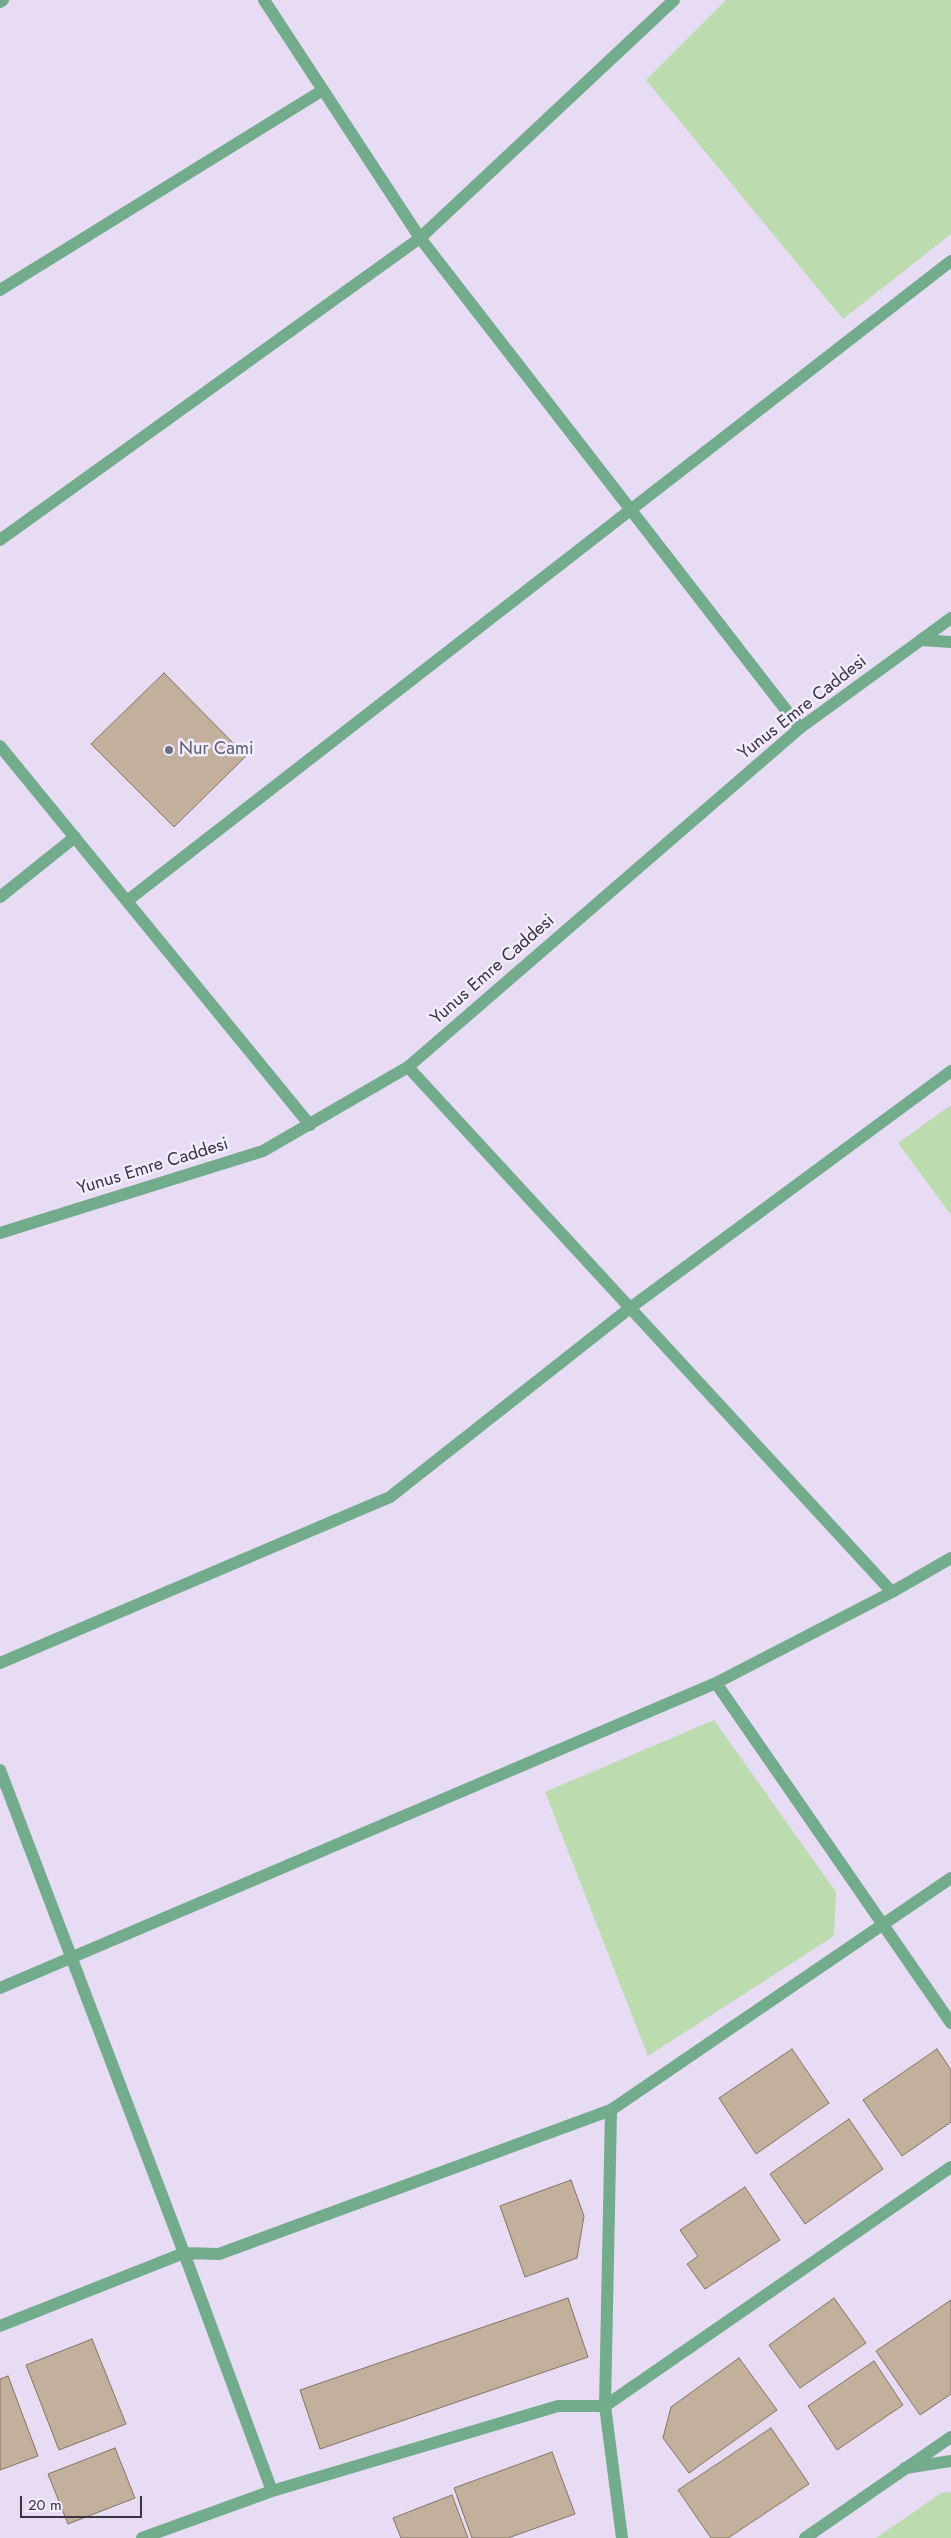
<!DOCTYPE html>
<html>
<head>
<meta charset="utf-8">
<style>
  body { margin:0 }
  #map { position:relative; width:951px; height:2538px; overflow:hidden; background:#e7dcf4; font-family:Jost,sans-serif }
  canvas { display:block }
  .scale { position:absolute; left:20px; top:2496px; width:122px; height:22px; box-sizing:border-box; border:2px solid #3a353f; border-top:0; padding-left:6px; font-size:15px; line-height:18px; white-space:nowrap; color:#3a353f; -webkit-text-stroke:4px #f3ebfe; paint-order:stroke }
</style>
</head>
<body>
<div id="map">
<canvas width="951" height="2538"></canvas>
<div class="scale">20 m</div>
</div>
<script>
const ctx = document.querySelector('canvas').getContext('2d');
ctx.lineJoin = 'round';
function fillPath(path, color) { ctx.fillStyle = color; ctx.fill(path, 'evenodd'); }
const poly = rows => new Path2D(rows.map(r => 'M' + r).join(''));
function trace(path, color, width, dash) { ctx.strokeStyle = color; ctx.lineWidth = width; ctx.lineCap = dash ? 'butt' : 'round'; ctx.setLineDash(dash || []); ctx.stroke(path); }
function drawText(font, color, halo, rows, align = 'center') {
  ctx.font = font + ' Jost,sans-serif'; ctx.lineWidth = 5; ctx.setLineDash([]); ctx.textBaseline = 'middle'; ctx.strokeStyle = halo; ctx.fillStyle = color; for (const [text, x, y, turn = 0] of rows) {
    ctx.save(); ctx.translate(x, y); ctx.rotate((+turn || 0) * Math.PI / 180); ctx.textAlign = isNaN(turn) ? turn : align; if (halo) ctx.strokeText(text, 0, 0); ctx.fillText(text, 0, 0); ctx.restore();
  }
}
fillPath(poly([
  [726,0,951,0,951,234,843,319,646,80],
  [951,1105,951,1215,898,1143],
  [714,1720,836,1892,834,1936,648,2056,545,1792],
  [951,2492,951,2538,876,2538,941,2493]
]), '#bcdbaf');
const building = poly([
  [164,673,246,756,174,827,91,744,164,673],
  [792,2049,829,2103,756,2154,719,2098,792,2049],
  [937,2049,951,2070,951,2122,902,2156,863,2100,937,2049],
  [849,2119,883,2169,805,2224,770,2174,849,2119],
  [571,2180,584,2216,577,2258,525,2277,500,2206,571,2180],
  [745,2187,780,2240,705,2289,687,2264,698,2256,680,2230,745,2187],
  [568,2298,588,2357,320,2449,300,2390,568,2298],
  [834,2298,866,2343,800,2388,769,2345,834,2298],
  [951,2300,951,2394,920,2415,876,2351,951,2300],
  [92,2339,126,2424,59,2450,26,2365,92,2339],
  [739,2358,777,2410,689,2473,663,2438,671,2407,739,2358],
  [874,2361,903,2405,837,2450,808,2406,874,2361],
  [8,2376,38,2456,0,2470,0,2379,8,2376],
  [771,2428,809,2484,728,2538,711,2538,678,2490,771,2428],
  [115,2448,135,2498,68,2524,48,2474,115,2448],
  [552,2452,575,2514,508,2538,472,2538,454,2488,552,2452],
  [452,2495,468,2538,401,2538,393,2518,452,2495]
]);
fillPath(building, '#c2af9c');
trace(building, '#857362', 1);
trace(poly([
  [264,0,420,238,800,728],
  [0,2,3,0],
  [0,290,323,90],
  [0,540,420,238,674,0],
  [921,640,951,618],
  [0,746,310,1125],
  [0,897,75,837],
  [127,901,951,261],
  [408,1067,892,1592],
  [0,1663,390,1497,630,1308,951,1071],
  [716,1683,951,2023],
  [0,1770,184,2253,272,2491],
  [0,1988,716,1683,892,1592,951,1558],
  [611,2110,605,2406,622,2538],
  [0,2326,184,2253,219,2254,611,2110,951,1878],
  [905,2468,951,2461],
  [142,2538,272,2491,558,2406,605,2406,951,2167]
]), '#73ab8d', 12);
trace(poly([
  [0,1233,263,1151,408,1067,800,728,921,640,951,642],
  [805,2538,951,2437]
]), '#73ab8d', 12);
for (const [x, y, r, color] of [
  [169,750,5,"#6b7280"]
]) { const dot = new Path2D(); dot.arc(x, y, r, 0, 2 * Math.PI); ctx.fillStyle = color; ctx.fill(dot); trace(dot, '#f3ebfe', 2); }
drawText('18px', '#3a353f', '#f3ebfe', [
  ["Yunus Emre Caddesi",803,708,-38],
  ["Yunus Emre Caddesi",493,970,-41],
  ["Yunus Emre Caddesi",153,1167,-17]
]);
drawText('18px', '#5b616d', '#f3ebfe', [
  ["Nur Cami",179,750]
], 'left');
</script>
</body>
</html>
